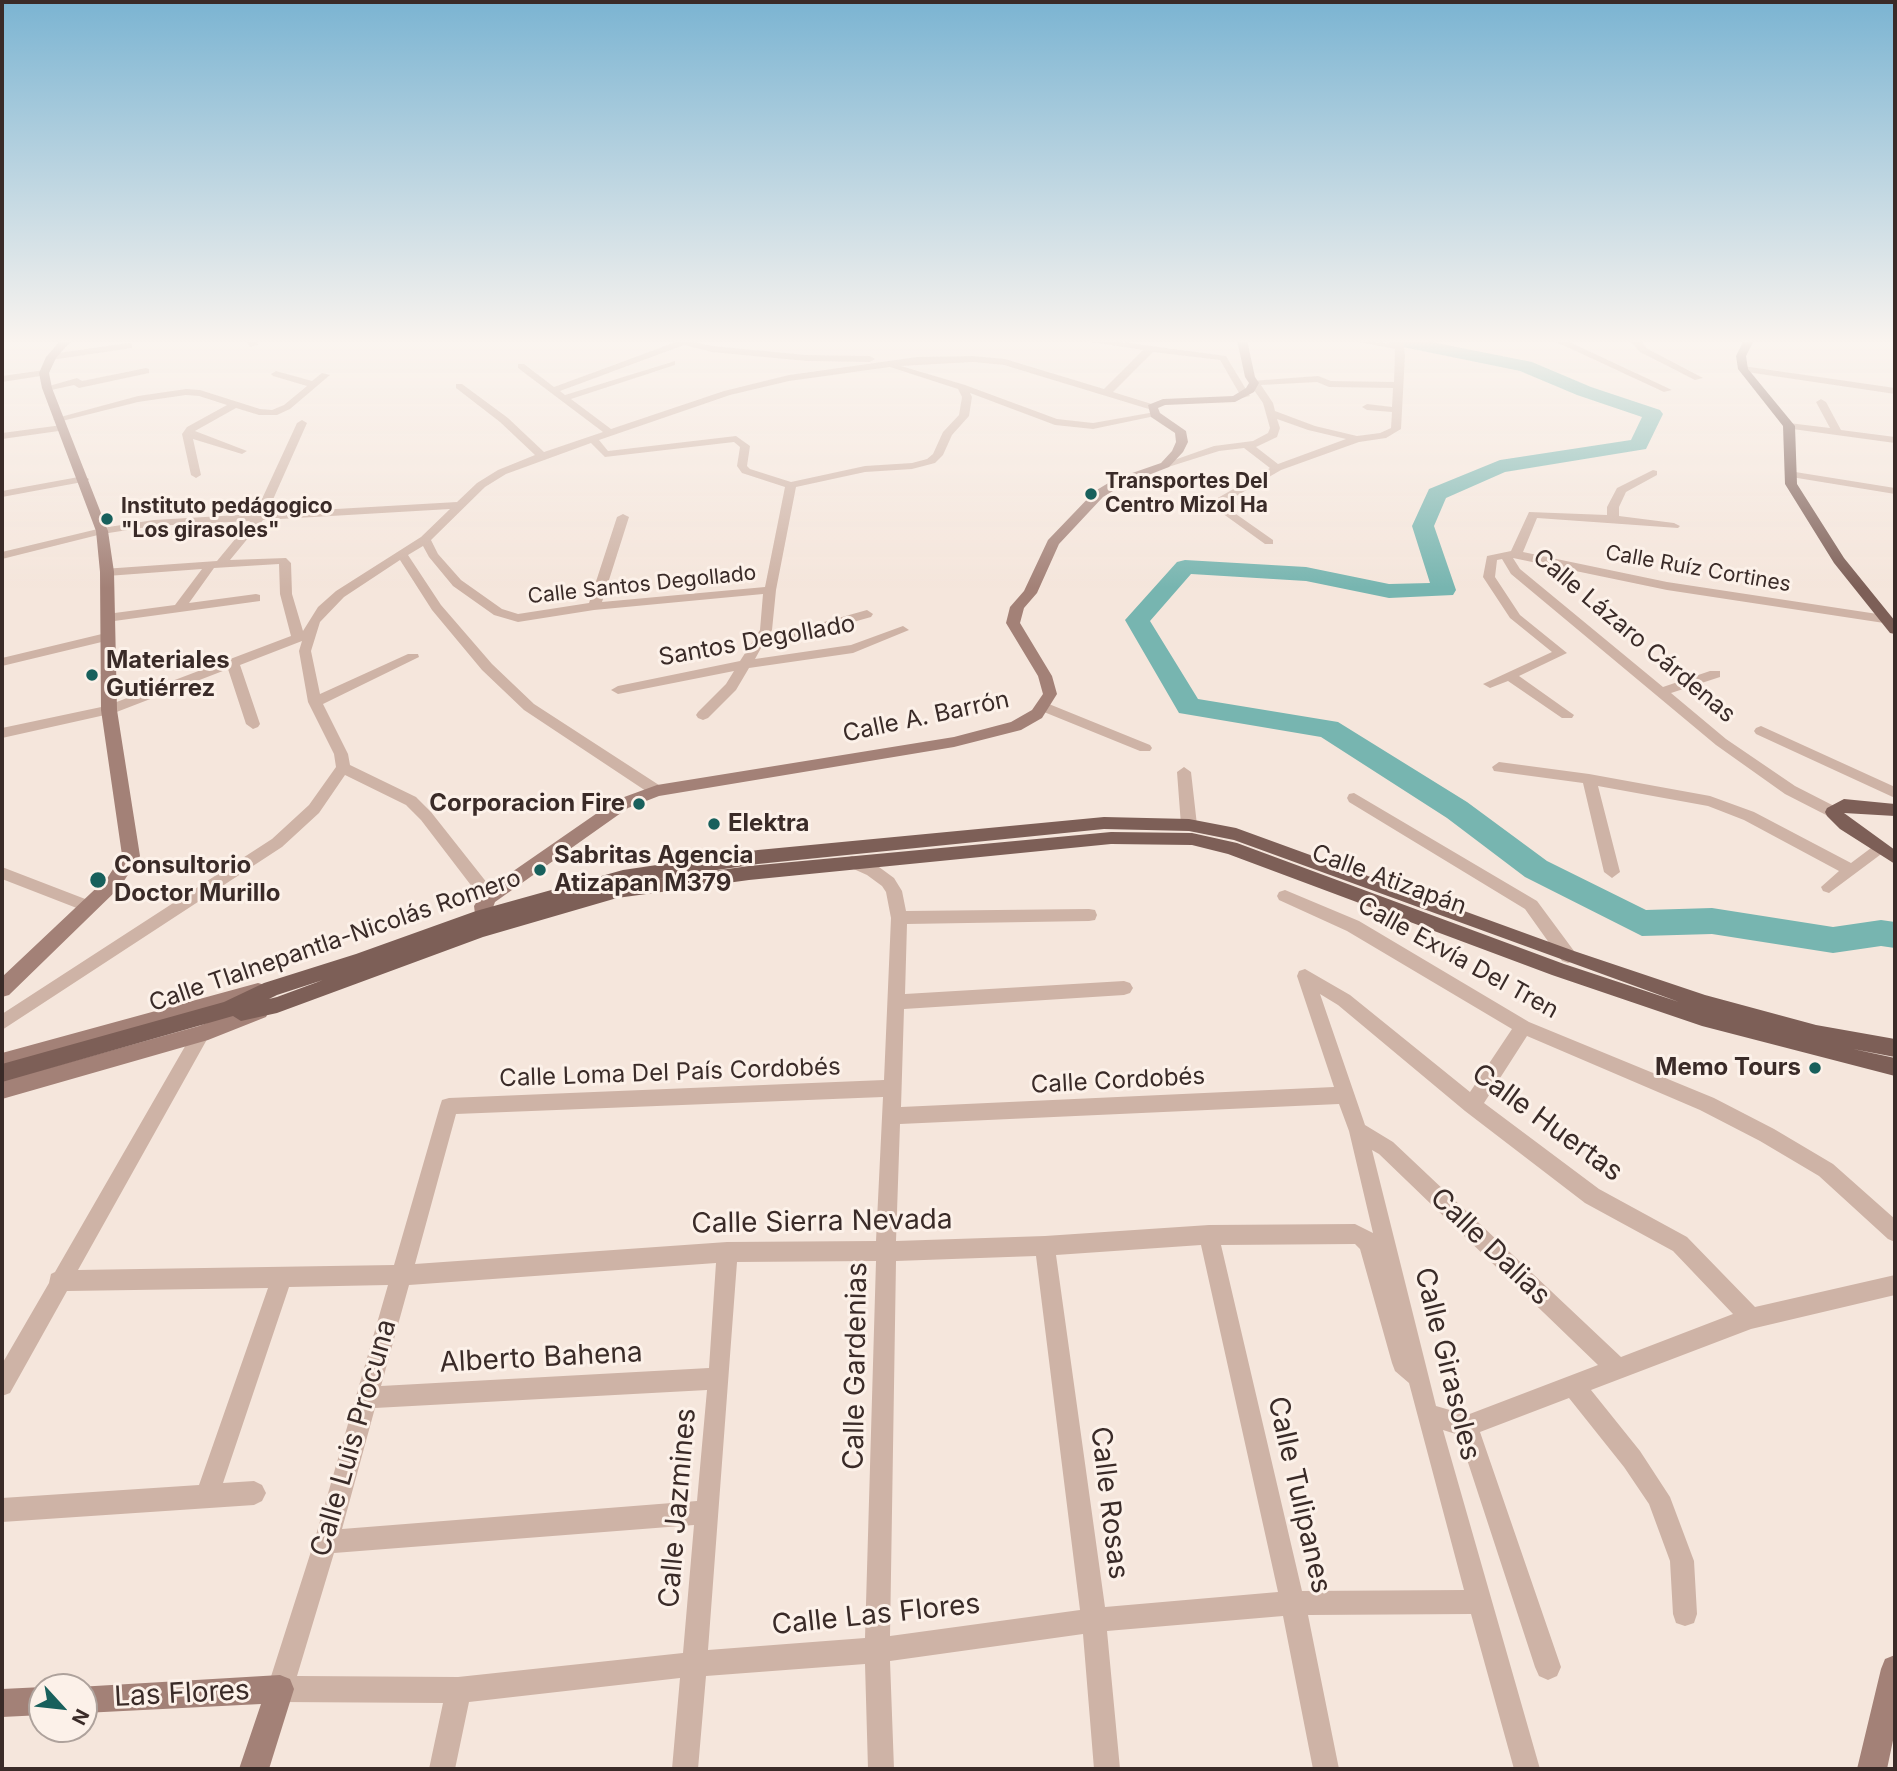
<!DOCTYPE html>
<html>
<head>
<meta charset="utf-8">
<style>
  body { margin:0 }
  #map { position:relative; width:1897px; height:1771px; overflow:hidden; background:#f5e6dc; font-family:Inter,sans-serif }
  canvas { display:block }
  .frame { position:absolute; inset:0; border:4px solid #3a2b28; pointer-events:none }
  .north { position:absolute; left:28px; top:1673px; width:70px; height:70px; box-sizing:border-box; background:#fcf1e9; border:2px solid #aea29c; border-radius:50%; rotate:117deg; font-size:19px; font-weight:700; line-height:28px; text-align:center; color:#3a2b28 }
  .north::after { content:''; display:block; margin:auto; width:24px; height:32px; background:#18605c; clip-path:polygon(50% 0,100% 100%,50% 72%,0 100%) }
</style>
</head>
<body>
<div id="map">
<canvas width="1897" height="1771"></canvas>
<div class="frame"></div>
<div class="north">N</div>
</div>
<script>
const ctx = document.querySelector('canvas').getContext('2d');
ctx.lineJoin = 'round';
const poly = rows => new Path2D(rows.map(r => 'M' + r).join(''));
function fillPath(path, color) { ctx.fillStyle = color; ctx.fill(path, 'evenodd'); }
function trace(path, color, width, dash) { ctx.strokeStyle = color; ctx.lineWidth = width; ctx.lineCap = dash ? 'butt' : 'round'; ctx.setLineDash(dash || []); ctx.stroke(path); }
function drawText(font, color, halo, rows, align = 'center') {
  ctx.font = font + ' Inter,sans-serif'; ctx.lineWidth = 6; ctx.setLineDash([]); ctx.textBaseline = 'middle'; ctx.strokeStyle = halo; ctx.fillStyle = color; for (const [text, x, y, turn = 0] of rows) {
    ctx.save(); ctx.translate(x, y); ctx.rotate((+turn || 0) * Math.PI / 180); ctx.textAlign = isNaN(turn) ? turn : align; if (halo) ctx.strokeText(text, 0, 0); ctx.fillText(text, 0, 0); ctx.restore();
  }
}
fillPath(poly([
  [1384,340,1421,340,1532,362,1591,387,1660,410,1663,414,1646,449,1505,472,1446,498,1434,526,1456,590,1453,595,1389,598,1306,581,1191,574,1150,621,1198,699,1338,722,1467,802,1547,861,1646,910,1712,908,1833,927,1881,920,1895,922,1895,948,1881,946,1833,953,1712,934,1642,936,1525,877,1447,818,1321,737,1179,713,1125,620,1177,562,1185,560,1306,567,1389,584,1430,583,1412,526,1429,489,1500,460,1631,440,1642,417,1577,395,1520,371,1393,345,1384,340]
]), '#77b5b0');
fillPath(poly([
  [247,340,257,340,258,345,250,347,247,340],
  [674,340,695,340,692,342,712,346,806,355,870,356,875,359,870,362,806,361,712,352,684,345,560,391,565,395,675,361,675,365,571,399,611,429,724,391,789,375,917,357,973,356,1005,359,1104,389,1143,350,1080,340,1106,340,1226,356,1250,396,1242,398,1220,360,1153,352,1113,392,1155,405,1157,407,1152,410,1004,365,973,362,901,366,965,385,1057,419,1093,423,1155,412,1160,415,1093,429,1055,425,970,393,972,397,969,416,952,435,943,455,935,463,912,469,865,472,796,487,776,590,772,630,767,638,867,610,873,614,871,617,761,648,755,659,851,645,903,626,909,630,853,653,749,668,736,690,708,718,703,720,698,718,696,715,698,712,726,684,734,671,618,694,611,690,618,686,740,661,760,630,763,594,594,610,518,622,494,615,453,586,429,557,423,546,408,555,441,605,492,664,534,704,662,787,664,791,662,795,652,795,524,710,482,670,432,610,400,560,344,597,320,622,311,651,320,694,408,654,418,654,419,657,323,704,348,754,350,765,416,797,431,812,495,893,497,897,495,901,483,901,421,820,406,805,345,775,319,813,282,847,2,1030,2,1014,272,839,309,805,336,767,334,754,308,702,299,651,302,641,240,665,260,724,258,727,253,729,246,724,228,669,114,713,2,738,2,728,106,706,291,636,280,594,279,564,214,568,189,603,256,594,260,595,260,601,107,622,101,618,107,614,175,605,202,569,107,576,103,575,103,569,217,561,250,521,154,526,102,534,2,559,2,552,102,528,154,520,255,514,297,423,302,420,307,423,267,513,457,502,477,483,498,470,535,455,500,422,456,388,456,384,462,384,508,418,544,452,603,432,518,368,518,364,524,364,554,387,676,342,674,340],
  [890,367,958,389,962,397,959,415,943,432,933,454,927,459,912,463,865,466,791,482,750,469,747,466,750,446,736,436,608,451,599,440,730,395,789,381,890,367],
  [734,442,740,447,737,466,742,473,785,487,765,587,602,602,629,517,623,514,617,517,589,603,518,614,502,609,461,580,438,554,431,540,485,487,506,474,591,443,605,457,734,442],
  [450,509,421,537,336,591,318,607,303,631,292,594,291,563,286,558,230,560,263,520,450,509],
  [1350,340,1394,344,1393,340,1403,340,1405,355,1401,429,1386,438,1359,442,1281,470,1226,502,1226,507,1273,540,1273,544,1265,544,1215,508,1216,499,1270,468,1244,448,1219,451,1165,468,1160,465,1214,446,1253,441,1268,433,1270,428,1263,403,1249,383,1251,381,1318,376,1331,381,1394,382,1395,349,1350,340],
  [1317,382,1329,387,1393,388,1392,407,1367,404,1362,407,1367,410,1392,412,1391,428,1380,433,1357,436,1315,426,1275,411,1273,403,1261,385,1317,382],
  [1277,419,1308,430,1346,439,1278,464,1256,447,1277,437,1280,428,1277,419],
  [1552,340,1565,340,1672,390,1664,392,1552,340],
  [1630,340,1640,340,1646,348,1703,378,1695,380,1640,352,1630,340],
  [129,343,132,344,132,348,51,360,46,357,51,354,129,343],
  [1743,366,1895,388,1895,394,1740,371,1738,369,1743,366],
  [146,368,149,369,149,373,79,388,74,385,47,391,42,388,77,378,82,381,146,368],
  [44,370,49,373,47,375,2,382,2,376,44,370],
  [276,371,312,381,322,373,330,375,290,409,277,415,259,415,236,408,195,431,247,451,242,454,193,439,201,475,196,478,191,475,182,434,187,427,227,405,199,396,186,395,138,402,58,422,53,419,138,396,186,389,200,390,260,409,272,410,284,405,307,386,273,376,271,374,276,371],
  [1821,399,1826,402,1841,430,1895,437,1895,443,1785,428,1785,424,1789,423,1830,428,1816,402,1821,399],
  [62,425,66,426,66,430,2,439,2,433,62,425],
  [1653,470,1657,471,1657,475,1626,492,1619,507,1619,516,1674,523,1680,526,1678,528,1537,518,1523,552,1667,582,1884,615,1890,619,1884,623,1667,590,1513,558,1520,569,1663,687,1710,671,1720,671,1720,677,1671,693,1726,739,1795,786,1838,808,1840,812,1838,816,1828,816,1785,794,1716,745,1511,574,1502,559,1497,560,1495,577,1520,615,1567,653,1519,676,1574,715,1572,718,1562,718,1508,681,1490,688,1483,684,1552,652,1510,618,1483,577,1487,556,1511,551,1529,512,1607,515,1607,507,1617,488,1653,470],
  [1789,471,1895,488,1895,494,1785,476,1785,472,1789,471],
  [84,476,89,479,88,481,2,497,2,491,84,476],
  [106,633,112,637,110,640,2,666,2,658,106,633],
  [1044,702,1150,745,1152,748,1150,751,1140,751,1039,710,1037,707,1044,702],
  [1761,726,1895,787,1895,798,1756,734,1754,731,1756,728,1761,726],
  [1499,762,1589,774,1710,796,1754,812,1851,863,1875,845,1880,843,1888,849,1829,893,1823,891,1821,887,1839,871,1744,820,1708,806,1598,786,1620,872,1612,878,1604,872,1583,783,1494,771,1492,767,1499,762],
  [1184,767,1191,772,1197,825,1189,831,1181,825,1177,772,1184,767],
  [1354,793,1537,901,1574,951,1576,956,1574,961,1568,963,1562,961,1525,909,1349,802,1347,798,1349,794,1354,793],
  [852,856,879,867,894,878,902,891,906,911,1089,909,1095,910,1097,915,1095,920,1089,921,907,924,905,994,1124,981,1130,983,1133,988,1130,993,1124,995,904,1009,901,1107,1334,1087,1297,976,1299,971,1305,969,1350,995,1470,1092,1512,1029,1347,931,1279,900,1277,896,1279,892,1285,890,1359,921,1529,1022,1714,1098,1774,1129,1833,1164,1895,1219,1895,1242,1888,1239,1819,1176,1760,1141,1700,1110,1527,1036,1484,1103,1599,1189,1687,1237,1755,1307,1895,1275,1895,1295,1751,1329,1591,1390,1640,1451,1670,1497,1694,1561,1697,1614,1694,1623,1685,1626,1676,1623,1673,1614,1670,1561,1649,1504,1624,1467,1569,1398,1480,1432,1561,1667,1557,1676,1548,1680,1539,1676,1535,1667,1459,1435,1443,1430,1540,1769,1514,1769,1471,1614,1308,1615,1339,1769,1313,1769,1283,1616,1107,1631,1120,1769,1094,1769,1083,1634,890,1661,894,1769,868,1769,865,1664,706,1676,698,1769,672,1769,680,1678,469,1702,455,1769,429,1769,443,1703,280,1702,271,1698,267,1689,314,1542,388,1285,289,1287,223,1483,254,1481,262,1485,266,1493,262,1501,254,1505,2,1522,2,1498,199,1485,268,1288,67,1291,10,1393,2,1396,2,1364,49,1283,51,1274,55,1272,195,1029,201,1026,207,1029,210,1034,78,1270,394,1265,440,1106,442,1100,449,1098,884,1080,891,918,886,892,882,886,867,875,847,866,844,862,847,858,852,856],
  [1320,994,1338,1005,1465,1111,1585,1203,1673,1251,1733,1314,1621,1357,1393,1142,1365,1125,1320,994],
  [883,1097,876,1241,727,1242,415,1264,456,1114,883,1097],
  [1339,1104,1349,1131,1373,1233,1355,1224,1209,1225,1045,1236,896,1241,900,1124,1339,1104],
  [1372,1150,1379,1154,1598,1365,1467,1415,1436,1406,1372,1150],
  [1355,1244,1360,1249,1392,1363,1395,1371,1409,1383,1464,1590,1302,1591,1221,1245,1355,1244],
  [1201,1245,1278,1592,1105,1607,1056,1255,1201,1245],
  [1036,1256,1080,1610,890,1636,896,1261,1036,1256],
  [876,1261,865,1638,708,1650,737,1262,876,1261],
  [716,1263,709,1368,381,1386,409,1285,716,1263],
  [707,1390,697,1501,342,1529,375,1408,707,1390],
  [694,1525,683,1653,458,1677,297,1676,334,1553,694,1525],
  [2,867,93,902,95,906,93,910,87,912,2,879,2,867]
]), '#ceb3a6');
fillPath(poly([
  [61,340,72,340,56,358,49,373,52,388,108,531,114,572,117,710,140,856,120,887,9,995,2,997,2,977,108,877,122,855,101,710,100,572,96,531,42,388,39,373,46,357,61,340],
  [1237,340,1247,340,1255,377,1259,383,1254,392,1235,402,1165,405,1158,408,1160,413,1186,431,1188,442,1183,452,1169,467,1123,485,1103,497,1059,544,1037,593,1024,608,1020,623,1052,676,1057,694,1042,718,1021,730,954,747,659,796,628,808,495,902,488,921,476,921,474,906,483,892,616,800,657,785,954,737,1011,722,1032,710,1043,694,1038,676,1006,623,1010,607,1024,591,1048,540,1095,491,1115,479,1161,463,1172,451,1176,442,1175,433,1151,417,1148,405,1163,399,1233,396,1246,388,1249,383,1245,377,1237,340],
  [258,983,265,985,267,991,265,997,2,1071,2,1053,258,983],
  [259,1003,266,1005,269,1011,266,1017,208,1040,2,1099,2,1081,199,1026,259,1003],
  [1895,1655,1895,1731,1887,1769,1857,1769,1881,1669,1885,1659,1895,1655],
  [280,1675,290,1679,294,1689,269,1769,239,1769,261,1704,84,1713,84,1687,78,1687,280,1675],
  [43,1687,42,1715,2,1717,2,1689,43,1687]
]), '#a38177');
fillPath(poly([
  [1744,340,1754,340,1746,356,1748,369,1795,426,1797,484,1844,558,1895,621,1895,634,1890,633,1834,563,1785,484,1783,426,1738,369,1736,356,1744,340],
  [1844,799,1895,804,1895,816,1844,813,1895,850,1895,864,1840,829,1827,816,1825,812,1827,808,1844,799],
  [1104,817,1189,819,1236,828,1574,951,1705,995,1816,1025,1895,1039,1895,1057,1853,1049,1895,1058,1895,1076,1702,1026,1552,975,1228,854,1192,845,1111,844,749,880,617,898,483,937,277,1013,241,1021,233,1016,2,1082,2,1064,224,1002,264,983,356,954,476,911,623,870,758,850,1104,817],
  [1104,829,1189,831,1234,840,1679,1002,1564,964,1237,843,1192,833,1111,832,749,866,649,880,758,864,1104,829],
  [323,980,277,997,269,999,277,995,323,980]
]), '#7d5f57');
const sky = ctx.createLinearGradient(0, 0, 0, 588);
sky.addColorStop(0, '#7bb4d2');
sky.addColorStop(0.58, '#faf4ef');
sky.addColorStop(1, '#faf4ef00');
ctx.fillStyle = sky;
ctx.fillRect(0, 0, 1897, 588);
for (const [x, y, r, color] of [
  [1091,494,7,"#18605c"],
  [107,519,7,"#18605c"],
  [92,675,7,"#18605c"],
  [639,804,7,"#18605c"],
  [714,824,7,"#18605c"],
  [540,870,7,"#18605c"],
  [98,880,9,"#18605c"],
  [1815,1068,7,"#18605c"]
]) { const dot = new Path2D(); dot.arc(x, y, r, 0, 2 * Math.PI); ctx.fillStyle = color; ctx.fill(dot); trace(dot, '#fcf1e9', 2.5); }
drawText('bold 21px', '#3a2b28', '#fcf1e9', [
  ["Transportes Del",1105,482],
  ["Centro Mizol Ha",1105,506],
  ["Instituto pedágogico",121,507],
  ["\"Los girasoles\"",121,531]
], 'left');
drawText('21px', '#3a2b28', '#fcf1e9', [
  ["Calle Ruíz Cortines",1698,569,10],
  ["Calle Santos Degollado",642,585,-6]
]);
drawText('24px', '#3a2b28', '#fcf1e9', [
  ["Calle Lázaro Cárdenas",1634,636,40],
  ["Santos Degollado",757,641,-10],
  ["Calle A. Barrón",926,717,-12],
  ["Calle Atizapán",1389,880,20],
  ["Calle Tlalnepantla-Nicolás Romero",335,941,-19],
  ["Calle Exvía Del Tren",1458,958,29],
  ["Calle Loma Del País Cordobés",670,1073,-2],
  ["Calle Cordobés",1118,1081,-3]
]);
drawText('bold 24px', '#3a2b28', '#fcf1e9', [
  ["Materiales",106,661],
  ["Gutiérrez",106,689],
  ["Corporacion Fire",625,804,"right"],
  ["Elektra",728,824],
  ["Sabritas Agencia",554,856],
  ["Atizapan M379",554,884],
  ["Consultorio",114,866],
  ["Doctor Murillo",114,894],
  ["Memo Tours",1801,1068,"right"]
], 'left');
drawText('28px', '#3a2b28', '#fcf1e9', [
  ["Calle Huertas",1547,1123,36],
  ["Calle Sierra Nevada",822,1222,-1],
  ["Calle Dalias",1490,1247,44],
  ["Alberto Bahena",541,1358,-3],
  ["Calle Girasoles",1447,1364,76],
  ["Calle Gardenias",856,1366,-89],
  ["Calle Luis Procuna",354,1438,-74],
  ["Calle Tulipanes",1299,1495,77],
  ["Calle Rosas",1109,1503,83],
  ["Calle Jazmines",678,1508,-85],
  ["Calle Las Flores",876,1615,-6],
  ["Las Flores",182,1694,-3]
]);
</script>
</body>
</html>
